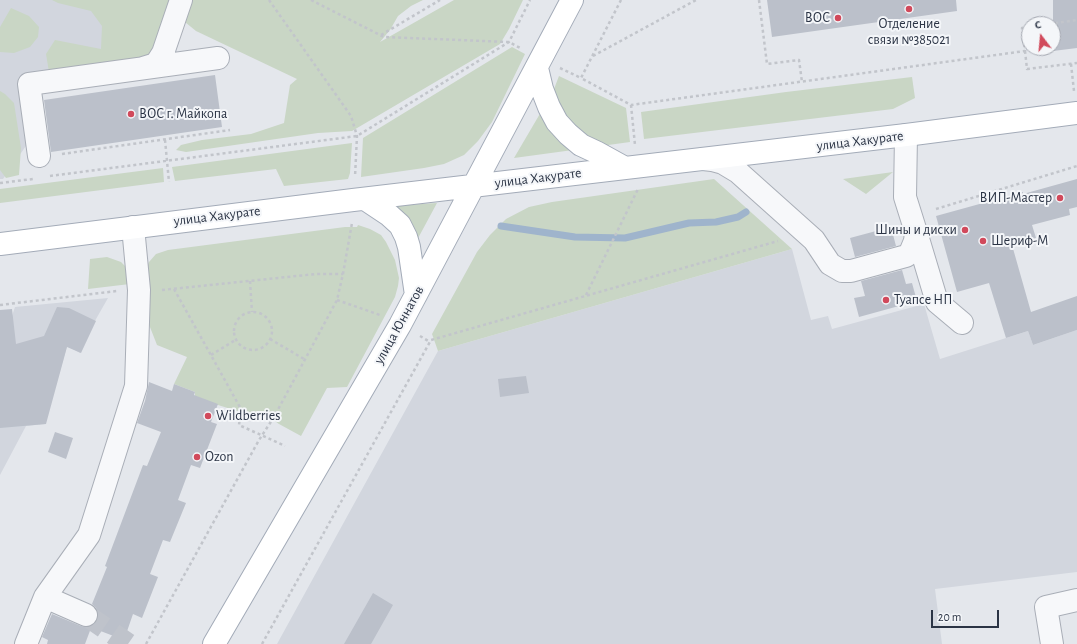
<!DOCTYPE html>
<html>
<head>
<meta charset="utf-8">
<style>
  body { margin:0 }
  #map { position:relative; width:1077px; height:644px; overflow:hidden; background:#e4e7ec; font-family:"Alegreya Sans",sans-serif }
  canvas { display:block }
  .north { position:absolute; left:1021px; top:16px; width:40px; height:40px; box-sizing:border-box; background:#f4f6f9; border:1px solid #a4a8b1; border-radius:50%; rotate:344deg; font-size:11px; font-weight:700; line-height:16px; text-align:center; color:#2b3445 }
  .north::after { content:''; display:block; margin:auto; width:14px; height:18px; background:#d1495b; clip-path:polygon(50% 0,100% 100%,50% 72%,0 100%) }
  .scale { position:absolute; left:931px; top:610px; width:68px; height:18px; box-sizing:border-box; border:2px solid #2b3445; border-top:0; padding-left:5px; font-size:12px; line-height:14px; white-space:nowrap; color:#2b3445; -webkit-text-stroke:3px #f4f6f9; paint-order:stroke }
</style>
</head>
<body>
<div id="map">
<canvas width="1077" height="644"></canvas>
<div class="north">С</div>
<div class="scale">20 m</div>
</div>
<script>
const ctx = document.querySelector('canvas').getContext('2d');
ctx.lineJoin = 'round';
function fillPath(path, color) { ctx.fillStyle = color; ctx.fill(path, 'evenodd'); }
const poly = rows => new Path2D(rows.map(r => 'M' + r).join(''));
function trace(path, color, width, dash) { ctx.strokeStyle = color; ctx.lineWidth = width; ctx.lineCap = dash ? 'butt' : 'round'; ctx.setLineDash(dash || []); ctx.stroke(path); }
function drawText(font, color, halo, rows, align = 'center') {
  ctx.font = font + ' "Alegreya Sans",sans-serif'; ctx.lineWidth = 4; ctx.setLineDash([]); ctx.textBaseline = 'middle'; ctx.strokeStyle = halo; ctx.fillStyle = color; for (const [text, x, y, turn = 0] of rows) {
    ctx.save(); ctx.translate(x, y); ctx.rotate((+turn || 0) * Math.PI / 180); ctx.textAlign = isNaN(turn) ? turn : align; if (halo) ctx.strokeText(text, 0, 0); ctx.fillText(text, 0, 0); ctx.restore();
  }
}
fillPath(poly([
  [0,0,158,0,171,7,154,53,22,77,30,140,3,179,0,179],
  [792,249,811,320,828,316,832,329,924,304,940,359,1028,331,1033,345,1077,330,1077,572,935,589,942,644,277,644,438,351],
  [108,298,96,319,80,353,67,346,45,424,26,426,0,475,0,318,12,316,15,307]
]), '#d2d6de');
fillPath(poly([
  [52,0,423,0,411,6,398,16,390,30,380,42,454,0,523,0,509,29,500,44,352,131,318,133,186,152,176,150,181,145,202,140,251,134,284,123,290,85,297,79,196,31,180,18,167,5,165,17,154,54,140,60,49,72,46,54,55,40,101,49,102,26,91,11,58,3],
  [11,8,29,16,39,27,38,37,30,47,14,53,0,52,0,27],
  [512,47,525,54,492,122,478,141,464,155,444,164,424,168,361,177,363,138],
  [559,76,626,108,630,142,601,146,567,124,554,89],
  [912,77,915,98,893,109,644,139,641,112,786,92],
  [0,91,5,94,14,103,21,148,19,175,6,178,0,170],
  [541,112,573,150,514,158],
  [352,143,350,173,348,179,284,186,276,169,175,181,172,167],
  [163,168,164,182,0,203,0,189],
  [893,172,866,194,843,179],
  [714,179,792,249,438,351,432,334,477,252,490,235,506,219,529,207,552,202],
  [437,203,416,242,391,206],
  [358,225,370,229,381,235,386,242,395,260,399,278,398,286,395,297,347,387,327,388,301,436,279,424,266,415,253,416,218,405,195,396,195,392,174,384,187,357,157,345,148,322,146,270,149,262,156,254,168,250,345,227,357,227],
  [107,257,121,262,128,269,130,284,88,289,90,259]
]), '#c9d6c5');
trace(poly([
  [501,226,575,237,625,238,689,223,716,222,738,217,746,212]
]), '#9fb4cc', 7);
fillPath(poly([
  [767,0,956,0,957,11,772,37],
  [1053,0,1077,0,1077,48,1053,51],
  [215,75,222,127,51,152,44,100],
  [1077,179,1077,207,1069,209,1070,215,1032,225,1036,238,1012,245,1031,312,1077,296,1077,330,1033,345,1028,331,1006,338,989,283,957,292,936,216,1023,192,1023,194],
  [891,227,896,246,855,257,850,238],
  [902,270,906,284,912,283,917,301,859,317,854,298,865,296,861,281],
  [57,307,69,308,96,321,81,353,67,347,46,424,0,428,0,310,12,309,16,344,44,336],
  [526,376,529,393,500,397,498,379],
  [149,382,172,391,174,384,195,392,194,395,218,404,211,422,217,424,200,468,191,465,178,500,186,503,170,542,163,540,150,574,158,577,142,618,133,614,124,640,90,627,94,625,98,620,98,613,96,608,92,604,107,567,105,566,143,465,147,466,161,432,137,423,145,401],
  [55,432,73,438,66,459,48,452],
  [373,593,393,605,371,644,344,644],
  [52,614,81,626,91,628,85,644,47,644,48,640,42,637]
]), '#bbc0ca');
trace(poly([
  [86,615,128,644]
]), '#bfc3cb', 22, [22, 11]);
const minor = poly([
  [143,68,156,64,163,53,181,0],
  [906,135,905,197,916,232,937,302,962,323],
  [39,156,29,84,218,58],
  [703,159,712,160,723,163,738,172,814,240,830,264,842,271,851,271,906,256,910,253,915,241,916,232],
  [45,597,86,615],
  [26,644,45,597,89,535,136,386,139,290,133,227],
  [1052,644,1046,607,1077,600]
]);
const major = poly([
  [537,68,542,89,549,107,557,122,568,134,581,145,596,152,625,168],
  [365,199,389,215,400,225,406,237,409,247,416,295],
  [0,244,353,200,906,135,1077,113],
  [214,644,400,325,572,0]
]);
trace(minor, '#a9aeb7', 24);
trace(major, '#a3abb8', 24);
trace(poly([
  [269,0,351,116,357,136,355,177],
  [311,0,384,37,509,42,522,49],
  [621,0,581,78,631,105,1025,51,1022,28,1029,27],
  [759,0,767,64,799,60,802,82],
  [1049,24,1077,20],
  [381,35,440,0],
  [1025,51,1027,69,1077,63],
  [593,56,696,0],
  [1071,64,1074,91],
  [560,68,581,78],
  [631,105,635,145],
  [165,140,169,182],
  [62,154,230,130],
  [50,176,357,136,509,42,530,0],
  [0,183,33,179],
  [936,209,1077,166],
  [250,281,252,312],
  [174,289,241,409,239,425,285,446],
  [162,290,316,274,343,274],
  [586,295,638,189],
  [337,300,380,315],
  [0,305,117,291],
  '234 331a19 19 0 1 1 38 0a19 19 0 1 1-38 0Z',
  [420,336,430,342],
  [270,339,304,359],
  [211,355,237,339],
  [146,644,259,440,274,417,337,300,343,274,352,223],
  [262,644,431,340,778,241]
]), '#c2c5cb', 2.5, [3, 3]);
trace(minor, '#f7f8fa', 22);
trace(major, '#fff', 22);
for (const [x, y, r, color] of [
  [909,9,4,"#d1495b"],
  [838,18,4,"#d1495b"],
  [131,114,4,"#d1495b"],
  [1060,198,4,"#d1495b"],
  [965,230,4,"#d1495b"],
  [983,241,4,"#d1495b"],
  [886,300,4,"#d1495b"],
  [208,416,4,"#d1495b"],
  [197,457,4,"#d1495b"]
]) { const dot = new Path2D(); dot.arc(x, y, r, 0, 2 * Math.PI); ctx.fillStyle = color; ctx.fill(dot); trace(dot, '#f4f6f9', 1.5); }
drawText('14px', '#2b3445', '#f4f6f9', [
  ["ВОС",830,18,"right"],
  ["Отделение",909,24,"center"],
  ["связи №385021",909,40,"center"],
  ["ВОС г. Майкопа",139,114],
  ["ВИП-Мастер",1052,198,"right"],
  ["Шины и диски",957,230,"right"],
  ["Шериф-М",991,241],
  ["Туапсе НП",894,300],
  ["Wildberries",216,416],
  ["Ozon",205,457]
], 'left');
drawText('14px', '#2b3445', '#f4f6f9', [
  ["улица Хакурате",860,141,-7],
  ["улица Хакурате",538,178,-7],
  ["улица Хакурате",217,216,-7],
  ["улица Юннатов",399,325,-61]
]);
</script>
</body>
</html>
